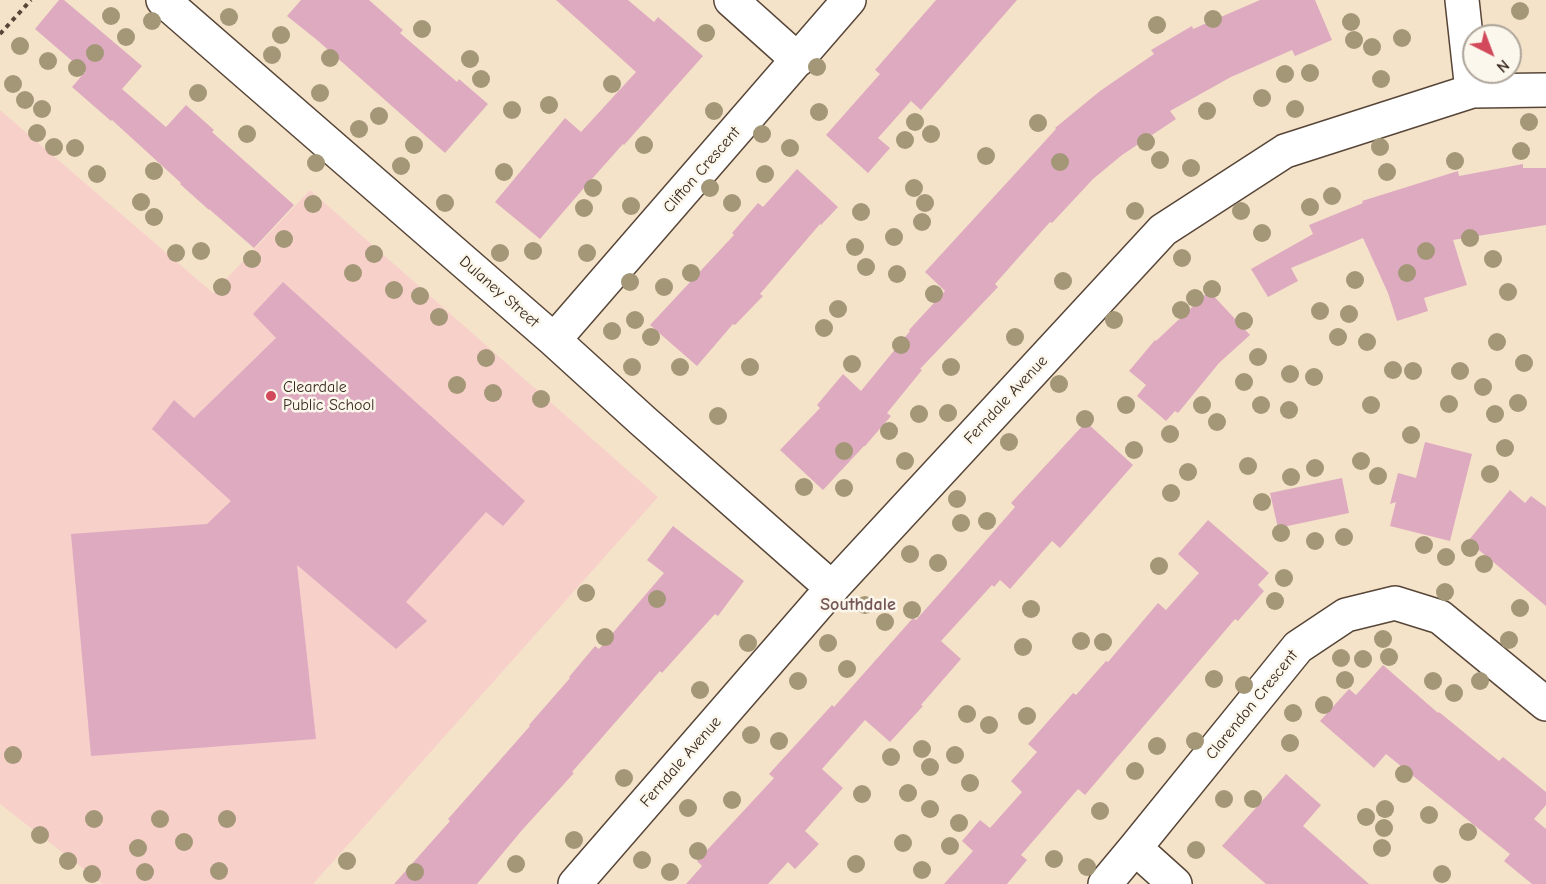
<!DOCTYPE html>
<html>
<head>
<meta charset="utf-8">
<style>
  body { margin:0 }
  #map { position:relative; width:1546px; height:884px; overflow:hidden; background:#f4e3c9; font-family:"Comic Neue",sans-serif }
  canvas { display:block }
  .north { position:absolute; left:1462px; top:24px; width:60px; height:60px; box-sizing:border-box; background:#fbf7ec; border:2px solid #aea59a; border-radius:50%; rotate:138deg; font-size:16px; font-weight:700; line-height:24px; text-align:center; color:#3b2a1e }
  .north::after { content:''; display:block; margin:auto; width:21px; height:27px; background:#d1495b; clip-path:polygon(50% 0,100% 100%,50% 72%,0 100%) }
</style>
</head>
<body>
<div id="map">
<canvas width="1546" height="884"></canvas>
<div class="north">N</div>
</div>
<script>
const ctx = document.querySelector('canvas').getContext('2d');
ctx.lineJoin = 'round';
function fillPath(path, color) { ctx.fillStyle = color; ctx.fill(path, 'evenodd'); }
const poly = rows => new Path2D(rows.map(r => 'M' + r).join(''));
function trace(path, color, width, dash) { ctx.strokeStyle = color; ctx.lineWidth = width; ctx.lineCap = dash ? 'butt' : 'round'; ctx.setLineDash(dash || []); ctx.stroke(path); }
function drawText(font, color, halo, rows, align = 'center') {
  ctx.font = font + ' "Comic Neue",sans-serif'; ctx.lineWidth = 5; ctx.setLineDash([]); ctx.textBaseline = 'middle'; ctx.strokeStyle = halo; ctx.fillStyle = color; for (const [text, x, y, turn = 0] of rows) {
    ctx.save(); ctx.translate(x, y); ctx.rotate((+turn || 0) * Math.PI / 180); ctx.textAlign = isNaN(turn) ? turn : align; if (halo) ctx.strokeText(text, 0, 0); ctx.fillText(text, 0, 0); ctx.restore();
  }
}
fillPath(poly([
  [0,110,213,293,310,190,658,497,313,884,103,884,0,804]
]), '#f7d0ca');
fillPath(poly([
  [59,0,64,0,142,66,122,89,166,127,186,105,214,130,212,132,294,205,254,248,209,209,209,210,180,184,181,183,112,120,111,121,72,87,85,72,35,29],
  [301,0,369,0,403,30,400,33,457,82,459,79,488,104,445,153,317,40,287,16],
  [556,0,628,0,654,22,658,17,703,56,624,145,623,144,583,189,540,239,495,202,565,118,581,132,636,72],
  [936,0,1017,0,921,110,911,101,878,138,890,148,868,173,826,135,880,74,875,70],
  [1260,0,1315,0,1332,40,1295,56,1292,50,1231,77,1170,111,1176,119,1122,155,1093,179,1052,223,1050,222,995,284,998,287,920,369,922,370,887,413,891,416,865,446,864,446,823,490,780,450,820,408,817,405,843,374,861,391,910,331,909,330,945,291,925,272,1056,129,1055,128,1100,91,1154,54,1151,50,1192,26,1193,29],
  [1523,164,1523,168,1546,168,1546,225,1453,240,1467,285,1424,298,1428,311,1397,321,1388,293,1363,238,1291,268,1298,281,1268,297,1251,269,1313,234,1309,225,1363,203,1362,201,1458,171,1459,176],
  [797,169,838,207,821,225,820,224,760,294,763,296,735,325,733,324,697,366,650,325,734,235,732,233,758,203,763,207],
  [283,282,525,501,503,526,486,512,406,602,427,621,396,649,297,565,316,739,91,756,71,534,207,524,231,501,152,429,174,400,194,418,276,338,253,314],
  [1209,291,1250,335,1219,363,1178,413,1175,411,1166,421,1137,396,1146,385,1129,371,1155,340,1156,341],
  [1086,422,1133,465,1060,548,1052,541,1010,589,1000,580,994,587,992,585,941,641,961,659,921,705,923,706,890,742,865,720,822,769,843,788,805,831,819,844,795,869,788,862,768,884,686,884,702,866,697,861,774,778,769,774,832,705,834,707,913,618,916,620,963,567,1015,507,1011,503],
  [1425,442,1472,454,1450,541,1390,526,1396,502,1390,504,1398,473,1416,478],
  [1342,478,1349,513,1278,528,1270,493],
  [1510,490,1525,503,1531,496,1546,507,1546,606,1468,541],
  [1208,520,1269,573,1258,585,1264,591,1238,621,1235,619,1085,795,1078,789,1021,855,1027,860,1007,884,944,884,973,851,962,841,980,820,990,828,1022,792,1011,781,1037,752,1028,744,1073,693,1076,695,1106,661,1108,662,1158,603,1166,610,1199,573,1178,554],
  [673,526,744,581,718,616,715,614,662,673,660,671,572,772,574,773,523,829,477,884,394,884,450,821,448,819,530,726,529,725,570,678,569,677,595,646,599,649,664,573,647,560],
  [1383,665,1438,713,1439,712,1499,761,1503,757,1546,792,1546,805,1534,819,1546,829,1546,884,1532,884,1504,861,1510,854,1386,754,1374,768,1320,721,1349,689,1356,695],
  [1286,774,1321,805,1303,826,1369,884,1266,884,1222,846]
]), '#deaac0');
const minor = poly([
  [163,0,554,340,643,421,832,588],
  [731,0,798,60],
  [554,340,849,0],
  [1135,848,1175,884],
  [1105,884,1135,848,1298,647,1346,615,1395,603,1440,617,1546,704]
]);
const tertiary = poly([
  [1462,0,1472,91],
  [575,884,832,588,1163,230,1285,151,1472,91,1546,90]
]);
trace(minor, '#574638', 36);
trace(tertiary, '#574638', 36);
trace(poly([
  [0,34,31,0]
]), '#574638', 4, [4.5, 4.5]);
trace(minor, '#fff', 33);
trace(tertiary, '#fff', 33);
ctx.fillStyle = '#a39777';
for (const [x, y] of [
  [1520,11],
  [111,16],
  [229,17],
  [1213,19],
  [152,21],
  [1351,22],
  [1157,25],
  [422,29],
  [706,33],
  [281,35],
  [126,37],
  [1402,38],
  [1354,40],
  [20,46],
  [1372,47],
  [95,53],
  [272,55],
  [330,58],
  [470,59],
  [48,61],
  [817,67],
  [77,68],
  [1310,73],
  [1285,74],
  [481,79],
  [1381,79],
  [13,84],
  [612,84],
  [198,93],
  [320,93],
  [1262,98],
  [25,100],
  [549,105],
  [42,109],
  [1295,109],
  [512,110],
  [714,111],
  [1207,111],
  [819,112],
  [379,116],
  [915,122],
  [1529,122],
  [1038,123],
  [359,129],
  [37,133],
  [247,134],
  [762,134],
  [931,134],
  [905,140],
  [1146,142],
  [414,145],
  [644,145],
  [54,147],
  [1380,147],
  [75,148],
  [790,148],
  [1521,151],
  [986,156],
  [1160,160],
  [1455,161],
  [1060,162],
  [316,163],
  [401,166],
  [1191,168],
  [154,171],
  [504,172],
  [1387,172],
  [97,174],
  [765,174],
  [593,188],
  [710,188],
  [914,188],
  [1332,196],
  [141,202],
  [445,203],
  [732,203],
  [925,203],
  [313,204],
  [631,206],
  [1310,207],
  [584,208],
  [1135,211],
  [1241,211],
  [861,212],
  [154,217],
  [922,222],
  [1262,233],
  [894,237],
  [1470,238],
  [284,239],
  [855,247],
  [201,251],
  [533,251],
  [1426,251],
  [176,253],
  [500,253],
  [587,253],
  [374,254],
  [1182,258],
  [252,259],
  [1493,259],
  [866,267],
  [353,273],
  [691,273],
  [1407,273],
  [897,274],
  [1355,280],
  [1063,281],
  [630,282],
  [222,287],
  [664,287],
  [1212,289],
  [394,290],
  [1508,292],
  [934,294],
  [420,296],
  [1195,298],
  [838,309],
  [1181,310],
  [1320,311],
  [1349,314],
  [439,317],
  [635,320],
  [1114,320],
  [1244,321],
  [824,328],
  [612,331],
  [651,337],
  [1015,337],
  [1338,337],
  [1367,342],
  [1497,342],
  [901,345],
  [1258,357],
  [486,358],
  [1524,363],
  [852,364],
  [632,367],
  [680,367],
  [750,367],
  [951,367],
  [1393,370],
  [1413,371],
  [1460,371],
  [1290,374],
  [1314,377],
  [1244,382],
  [1059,384],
  [457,385],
  [1483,387],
  [493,393],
  [541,399],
  [1518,403],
  [1449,404],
  [1126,405],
  [1202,405],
  [1261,405],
  [1371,405],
  [1289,410],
  [948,413],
  [919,414],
  [1495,414],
  [718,416],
  [1085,419],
  [1217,422],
  [889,431],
  [1170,434],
  [1411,435],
  [1009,442],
  [1505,448],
  [1134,450],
  [844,451],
  [905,461],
  [1361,461],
  [1248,466],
  [1315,468],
  [1188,472],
  [1490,474],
  [1378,476],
  [1291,477],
  [804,487],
  [844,488],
  [1171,493],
  [957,499],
  [1262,502],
  [987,521],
  [961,523],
  [1281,533],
  [1344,537],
  [1315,541],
  [1424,545],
  [1470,548],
  [910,554],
  [1446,557],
  [938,563],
  [1484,564],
  [1159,566],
  [1284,578],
  [1445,592],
  [586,593],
  [657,599],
  [1275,601],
  [865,605],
  [1520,608],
  [1031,609],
  [912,610],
  [885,622],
  [605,637],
  [1383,639],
  [1509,640],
  [1081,641],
  [1103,642],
  [748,643],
  [828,643],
  [1023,647],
  [1389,657],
  [1341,658],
  [1363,659],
  [847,669],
  [1214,679],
  [1345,680],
  [798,681],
  [1433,681],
  [1480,681],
  [1244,685],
  [700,690],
  [1454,693],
  [1324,705],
  [1293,713],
  [967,714],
  [1027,716],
  [989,725],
  [751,735],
  [779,741],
  [1195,741],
  [1290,743],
  [1157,746],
  [922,749],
  [13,755],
  [955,755],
  [891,757],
  [930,767],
  [1135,771],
  [1404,774],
  [624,778],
  [970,783],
  [908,793],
  [862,794],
  [1224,799],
  [1253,799],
  [732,800],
  [688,808],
  [930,809],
  [1385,809],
  [1100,811],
  [1429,815],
  [1366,817],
  [94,819],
  [160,819],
  [227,819],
  [959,823],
  [1384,828],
  [1468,832],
  [40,835],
  [574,840],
  [184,842],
  [903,843],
  [950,846],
  [138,848],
  [1382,848],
  [1196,850],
  [698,851],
  [1054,859],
  [642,860],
  [68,861],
  [347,861],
  [516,864],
  [856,864],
  [1087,867],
  [922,870],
  [219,871],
  [145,872],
  [415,872],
  [670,872],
  [92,874],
  [1442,874]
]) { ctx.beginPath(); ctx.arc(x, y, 9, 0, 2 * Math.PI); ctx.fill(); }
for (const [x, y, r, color] of [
  [271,396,6,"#d1495b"]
]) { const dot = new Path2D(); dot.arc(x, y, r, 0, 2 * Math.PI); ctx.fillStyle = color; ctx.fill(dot); trace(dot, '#fbf7ec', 2); }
drawText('16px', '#3b2a1e', '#fbf7ec', [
  ["Clifton Crescent",702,170,-49],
  ["Dulaney Street",499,292,41],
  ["Ferndale Avenue",1006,400,-47],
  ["Clarendon Crescent",1252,705,-51],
  ["Ferndale Avenue",681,762,-49]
]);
drawText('16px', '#3b2a1e', '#fbf7ec', [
  ["Cleardale",283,387],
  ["Public School",283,405]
], 'left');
drawText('bold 18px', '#745757', '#fbf7ec', [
  ["Southdale",858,605]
]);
</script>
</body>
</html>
